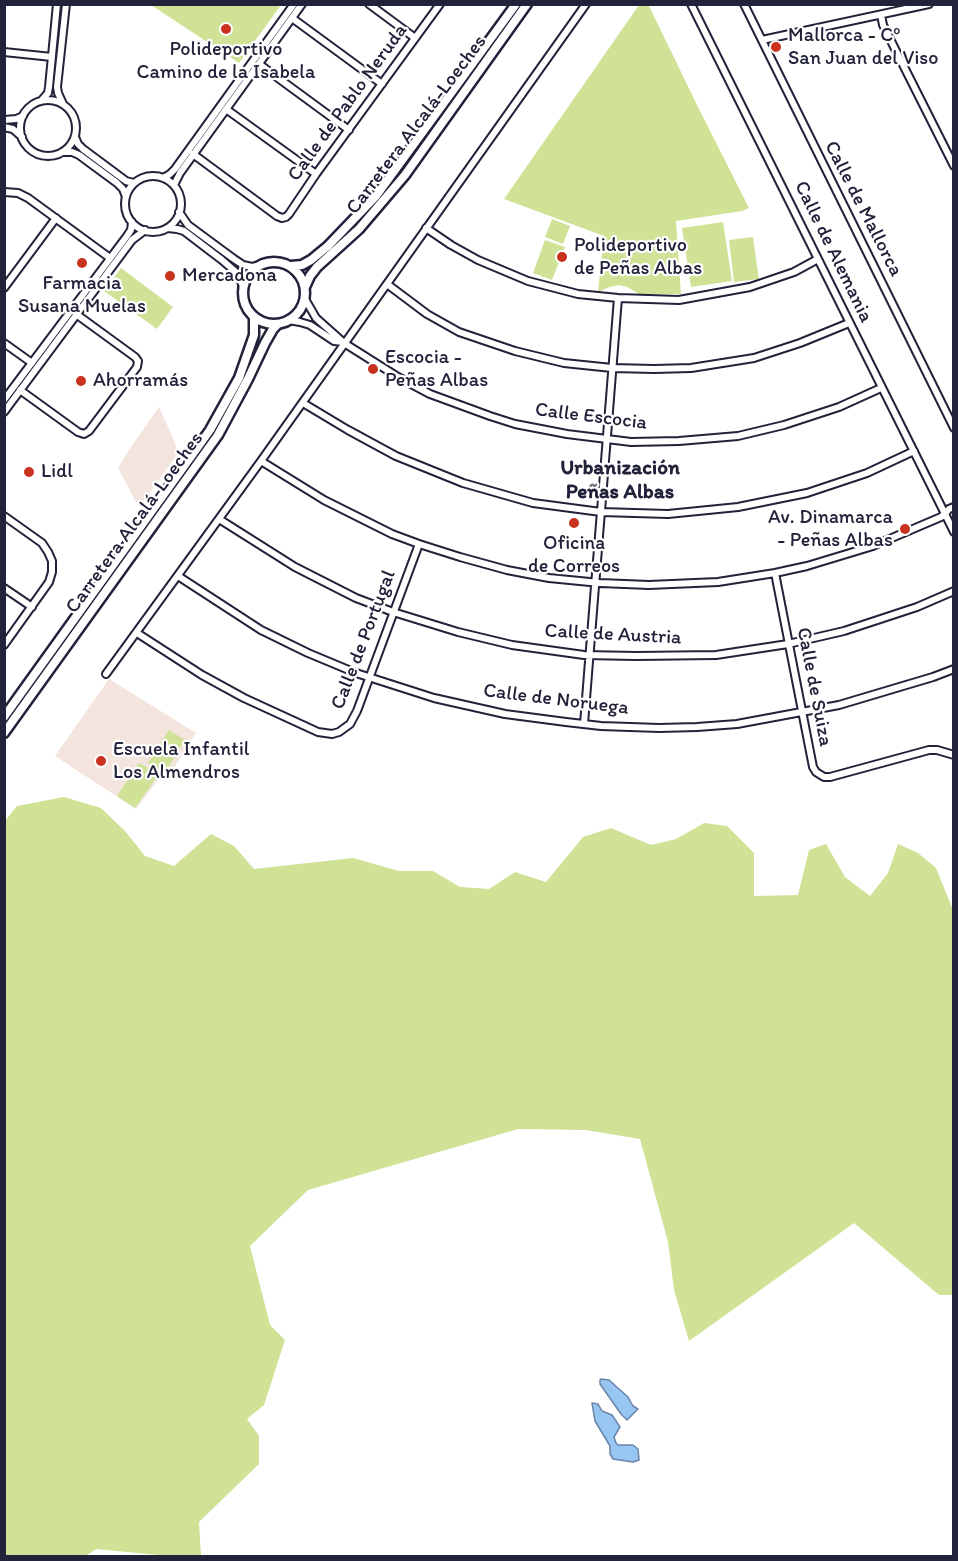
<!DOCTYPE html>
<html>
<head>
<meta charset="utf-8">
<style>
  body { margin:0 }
  #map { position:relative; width:958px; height:1561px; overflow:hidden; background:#fff; font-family:Itim,sans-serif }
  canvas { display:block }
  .frame { position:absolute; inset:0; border:6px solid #22223b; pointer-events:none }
</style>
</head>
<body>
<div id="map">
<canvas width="958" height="1561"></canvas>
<div class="frame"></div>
</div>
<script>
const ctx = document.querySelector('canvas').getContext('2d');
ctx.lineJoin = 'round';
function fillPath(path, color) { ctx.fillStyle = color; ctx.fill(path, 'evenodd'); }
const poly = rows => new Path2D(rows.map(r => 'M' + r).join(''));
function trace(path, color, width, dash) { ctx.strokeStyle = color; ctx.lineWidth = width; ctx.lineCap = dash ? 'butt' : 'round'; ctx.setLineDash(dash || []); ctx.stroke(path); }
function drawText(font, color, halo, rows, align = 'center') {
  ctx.font = font + ' Itim,sans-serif'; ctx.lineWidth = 4.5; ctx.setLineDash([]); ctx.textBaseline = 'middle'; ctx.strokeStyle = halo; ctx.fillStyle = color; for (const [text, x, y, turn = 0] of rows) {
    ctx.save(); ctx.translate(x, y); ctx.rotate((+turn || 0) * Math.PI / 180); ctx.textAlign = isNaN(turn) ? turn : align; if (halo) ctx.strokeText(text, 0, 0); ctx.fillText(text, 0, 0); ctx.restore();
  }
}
fillPath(poly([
  [159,407,173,438,178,453,141,505,137,504,118,468,129,450],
  [109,679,196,733,167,779,161,776,136,809,55,756]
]), '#f3e4dd');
fillPath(poly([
  [648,4,698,107,749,208,742,211,676,221,681,294,639,294,627,287,619,285,610,287,598,292,604,236,504,199,639,5],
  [151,5,281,4,281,5,239,63],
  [552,219,570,226,563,244,545,237],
  [723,222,732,281,691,287,682,228],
  [753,237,759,279,734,282,729,240],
  [545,240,565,247,552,280,533,273],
  [121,268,173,307,157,329,104,291],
  [169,730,185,740,165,773,148,763],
  [139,763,159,774,135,808,117,796],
  [64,797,101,808,125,831,145,856,174,866,211,834,234,846,254,869,353,858,399,871,433,871,460,887,489,889,515,872,546,882,583,837,611,828,651,845,676,839,704,823,727,826,754,853,754,896,798,895,809,850,826,844,845,877,870,896,888,873,898,844,918,853,936,868,953,910,953,1295,939,1295,854,1223,689,1341,674,1290,668,1242,640,1139,586,1130,518,1129,308,1190,250,1246,270,1325,285,1340,264,1405,247,1419,259,1436,259,1464,199,1522,201,1556,168,1556,96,1549,86,1556,5,1556,5,821,17,806]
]), '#cfe296');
const water = poly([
  [601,1379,609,1380,628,1397,633,1406,638,1409,627,1420,621,1414,600,1384,600,1380,601,1379],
  [592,1403,598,1404,602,1411,612,1415,620,1427,614,1437,616,1443,618,1445,633,1445,638,1449,639,1460,633,1462,613,1459,610,1454,610,1446,595,1421,592,1403]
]);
fillPath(water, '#96c6f1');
trace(water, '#6884a8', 1.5);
const street = poly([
  [369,4,415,38],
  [691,4,954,532],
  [744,4,954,428],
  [881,15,883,25,954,166],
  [292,18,382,84],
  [762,40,929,4],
  [4,52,52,57],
  [259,64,349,130],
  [42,100,48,93,49,87,57,4],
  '20 128a28 28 0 1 1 56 0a28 28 0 1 1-56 0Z',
  [63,104,58,93,57,87,66,4],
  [226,109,316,174],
  [4,120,16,119,23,116],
  [4,127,13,129,22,137],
  [75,137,78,144,83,149,126,181,134,183],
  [62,152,72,152,79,155,117,183,123,189,126,197],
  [193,154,277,216,282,218,286,217,289,214,316,174,440,4],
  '125 204a28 28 0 1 1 56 0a28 28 0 1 1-56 0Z',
  [163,178,170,174,175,169,294,4],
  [174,185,180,173,302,4],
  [4,192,18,193,28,198,110,258],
  [179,212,188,225,234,259,243,265,252,267,257,266],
  [167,228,177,229,184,231,222,260,237,273,243,286],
  [426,228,451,245,478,260,528,281,578,294,618,298,679,300,750,287,794,272,818,259],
  [387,284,427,314,459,332,515,351,564,363,612,368,654,369,691,368,754,358,800,343,849,323],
  [4,288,56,218],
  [305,299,316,318,344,343,398,377,430,394,490,416,515,424,567,434,631,442,679,441,738,436,784,425,839,407,881,388],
  [289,320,300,322,310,325,334,341,344,342],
  [4,343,32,363],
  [20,390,78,432,84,434,89,431,137,367,138,361,135,357,76,314],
  [4,400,127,236,131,230,132,222],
  [303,403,348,430,396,456,463,483,533,503,601,512,668,514,738,507,807,493,867,473,914,451],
  [4,412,132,240,145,230],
  [261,461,324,500,392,534,419,544,460,557,507,570,549,578,600,583,649,585,718,582,775,573,807,566,873,546,941,517,945,514,949,509,954,507],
  [4,516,42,543,48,552,52,561,52,572,49,582,4,645],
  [219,519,295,567,356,598,393,612,458,632,512,645,584,655,636,656,716,655,788,644,844,631,917,607,954,591],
  [775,573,813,767,816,772,824,777,830,777,929,750,937,750,954,755],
  [178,576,261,630,308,653,356,673,434,698,505,714,566,722,601,726,659,728,697,727,737,724,839,705,933,677,954,669],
  [4,588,32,607],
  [137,633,202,675,244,698,318,732,332,734,339,732,350,724,357,711,419,544],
  [106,674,261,461,586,4],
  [584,724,618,298]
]);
const secondary = poly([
  '243 293a31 31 0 1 1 62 0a31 31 0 1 1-62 0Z',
  [291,266,302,265,311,260,328,246,376,196,516,4],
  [305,287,310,276,317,267,359,229,405,175,527,4],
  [4,717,210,430,239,378,254,335,254,317],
  [4,733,218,435,248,379,265,343,273,329,278,324]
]);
trace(street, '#22223b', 10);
trace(secondary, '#22223b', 13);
trace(street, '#fff', 6);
trace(secondary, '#fff', 8);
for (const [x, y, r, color] of [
  [226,29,6,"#c8321e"],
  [776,47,6,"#c8321e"],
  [562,257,6,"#c8321e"],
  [82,263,6,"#c8321e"],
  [170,276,6,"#c8321e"],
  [373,369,6,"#c8321e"],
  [81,381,6,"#c8321e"],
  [29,472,6,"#c8321e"],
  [574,523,6,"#c8321e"],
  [905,529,6,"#c8321e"],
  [101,761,6,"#c8321e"]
]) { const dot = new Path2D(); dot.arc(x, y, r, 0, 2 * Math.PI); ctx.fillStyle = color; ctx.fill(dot); trace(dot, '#fff', 2); }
drawText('20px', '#22223b', '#fff', [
  ["Mallorca - Cº",788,36],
  ["San Juan del Viso",788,59],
  ["Polideportivo",226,50,"center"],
  ["Camino de la Isabela",226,73,"center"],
  ["Polideportivo",574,246],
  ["de Peñas Albas",574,269],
  ["Mercadona",182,276],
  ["Farmacia",82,284,"center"],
  ["Susana Muelas",82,307,"center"],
  ["Escocia -",385,358],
  ["Peñas Albas",385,381],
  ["Ahorramás",93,381],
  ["Lidl",41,472],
  ["Av. Dinamarca",893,518,"right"],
  ["- Peñas Albas",893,541,"right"],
  ["Oficina",574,544,"center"],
  ["de Correos",574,567,"center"],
  ["Escuela Infantil",113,750],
  ["Los Almendros",113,773]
], 'left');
drawText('20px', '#22223b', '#fff', [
  ["Calle de Pablo Neruda",348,103,-54],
  ["Carretera Alcalá-Loeches",417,125,-53],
  ["Calle de Mallorca",863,209,63],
  ["Calle de Alemania",833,252,64],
  ["Calle Escocia",591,417,7],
  ["Carretera Alcalá-Loeches",135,523,-54],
  ["Calle de Austria",613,635,3],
  ["Calle de Portugal",364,640,-69],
  ["Calle de Suiza",814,687,79],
  ["Calle de Noruega",556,700,7]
]);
drawText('bold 21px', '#22223b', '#fff', [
  ["Urbanización",620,469],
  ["Peñas Albas",620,493]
]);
</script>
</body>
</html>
